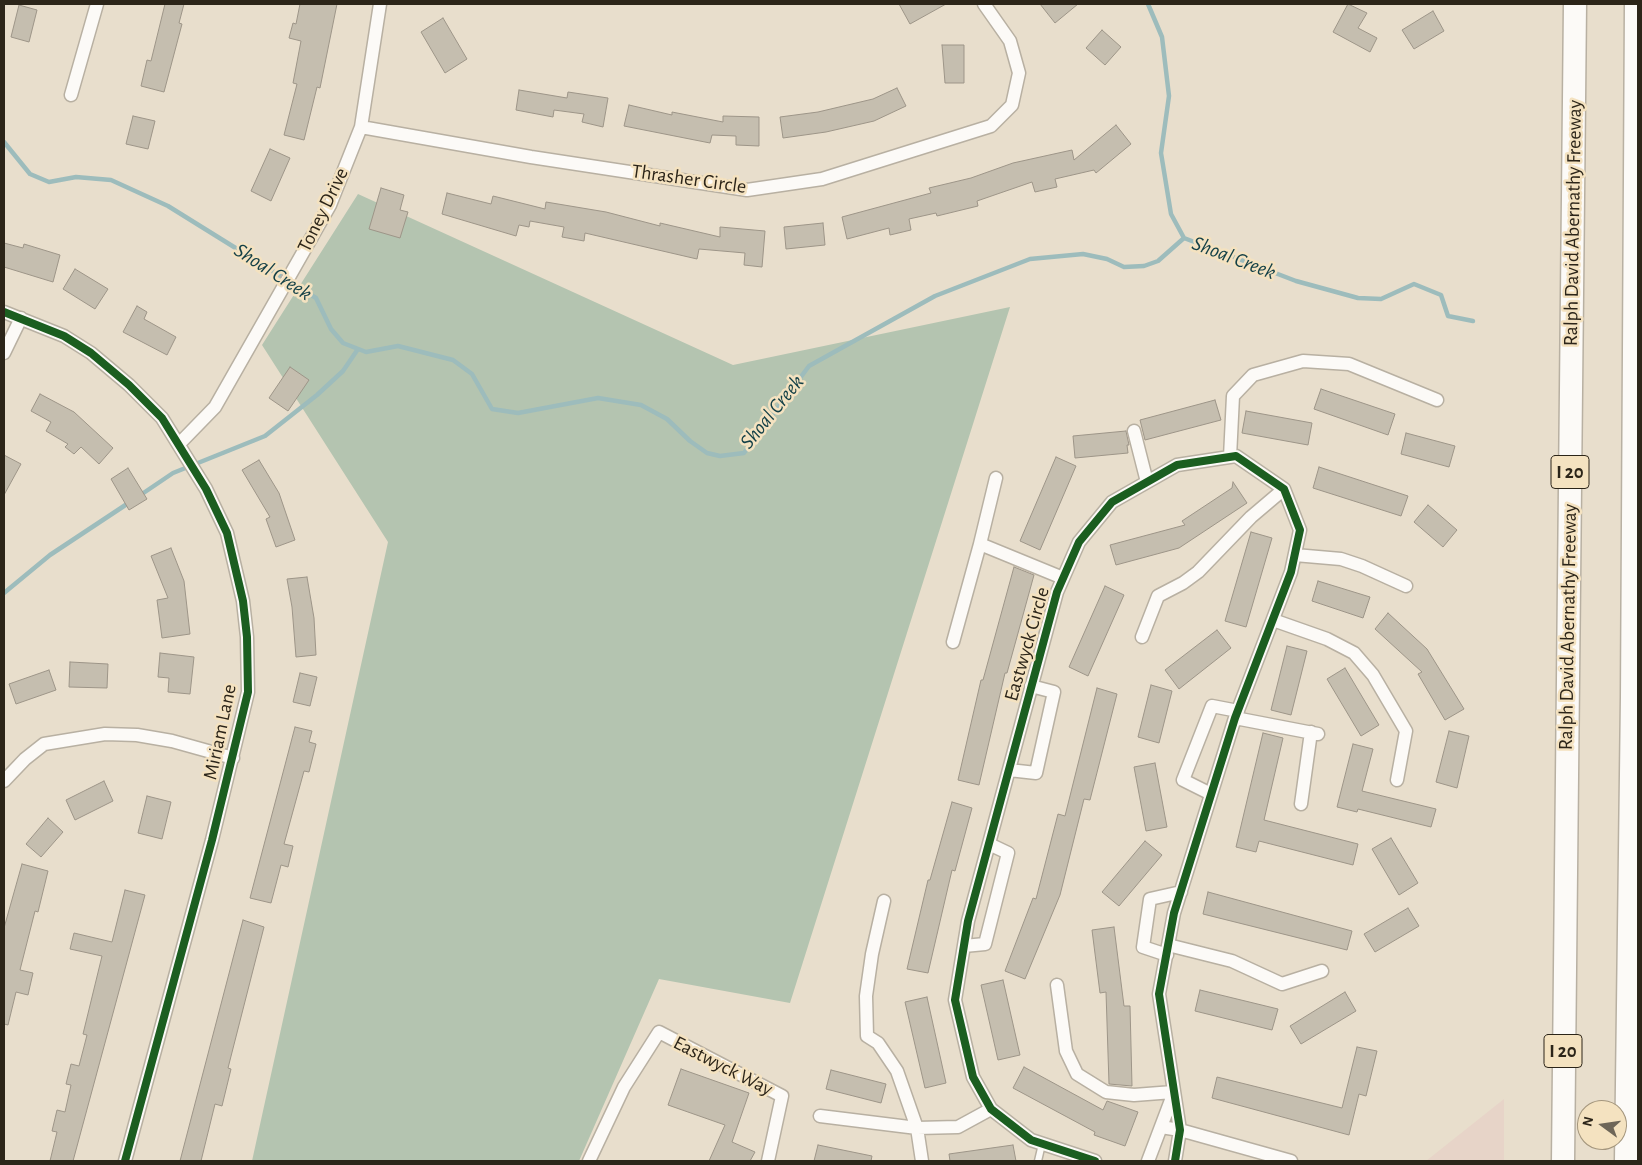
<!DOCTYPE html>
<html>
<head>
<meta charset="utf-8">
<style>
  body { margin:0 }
  #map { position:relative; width:1642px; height:1165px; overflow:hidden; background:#e8decc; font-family:"Alegreya Sans",sans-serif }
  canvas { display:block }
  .frame { position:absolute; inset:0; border:5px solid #2c2519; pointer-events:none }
  .north { position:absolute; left:1577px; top:1100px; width:50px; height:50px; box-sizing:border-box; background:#f4e2c0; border:1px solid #a4967d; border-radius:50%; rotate:284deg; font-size:14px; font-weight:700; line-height:20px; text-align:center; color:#2c2519 }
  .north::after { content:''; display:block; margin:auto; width:18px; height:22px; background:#6e6658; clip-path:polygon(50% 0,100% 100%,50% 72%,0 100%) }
</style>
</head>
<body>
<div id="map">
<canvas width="1642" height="1165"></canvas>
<div class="frame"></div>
<div class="north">N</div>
</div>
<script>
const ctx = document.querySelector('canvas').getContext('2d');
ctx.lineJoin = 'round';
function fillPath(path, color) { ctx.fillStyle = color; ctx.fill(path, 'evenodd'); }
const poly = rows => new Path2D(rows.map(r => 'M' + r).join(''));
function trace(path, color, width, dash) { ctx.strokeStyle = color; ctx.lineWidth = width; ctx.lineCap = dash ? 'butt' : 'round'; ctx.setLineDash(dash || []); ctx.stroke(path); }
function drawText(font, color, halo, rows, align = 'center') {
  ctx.font = font + ' "Alegreya Sans",sans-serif'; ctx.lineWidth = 5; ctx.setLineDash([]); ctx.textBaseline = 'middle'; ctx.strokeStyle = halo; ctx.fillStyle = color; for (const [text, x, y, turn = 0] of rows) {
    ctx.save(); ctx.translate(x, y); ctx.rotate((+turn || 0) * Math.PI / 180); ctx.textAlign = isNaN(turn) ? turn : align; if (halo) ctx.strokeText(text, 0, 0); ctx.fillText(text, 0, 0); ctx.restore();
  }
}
fillPath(poly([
  [1504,1099,1504,1161,1426,1161]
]), '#e7d4c8');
fillPath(poly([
  [358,194,733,365,1010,307,790,1003,659,979,579,1161,252,1161,388,542,262,345]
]), '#b4c4b0');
trace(poly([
  [1148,4,1162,37,1169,96,1161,153,1171,214,1184,238],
  [4,142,30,174,49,182,76,177,111,180,168,206,316,298,331,329,343,343,366,352,398,346,453,360,472,374,492,409,518,413,598,398,641,405,667,419,690,441,707,453,720,456,744,453,809,366,935,296,1030,259,1083,254,1107,259,1124,267,1144,266,1158,261,1184,238],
  [1184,238,1296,281,1358,298,1381,299,1414,284,1441,295,1448,316,1473,321],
  [139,496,173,473,265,436,317,395,343,371,358,349],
  [4,593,50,555,130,502]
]), '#9dbcbc', 4.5);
const building = poly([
  [165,4,184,4,179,23,182,24,164,92,141,86,147,60,151,61,165,4],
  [300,4,337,4,320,88,317,87,304,140,284,135,297,84,293,83,301,41,289,38,293,23,296,24,300,4],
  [899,4,946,4,910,24,899,4],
  [1040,4,1078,4,1055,23,1040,4],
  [1348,4,1367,13,1358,28,1377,38,1370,52,1333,32,1348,4],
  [19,5,37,10,29,42,11,37,19,5],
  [1433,11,1444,31,1414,49,1402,30,1433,11],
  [443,18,467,59,445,73,421,32,443,18],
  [1102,30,1121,47,1105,65,1086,48,1102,30],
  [942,45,964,45,964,83,945,83,942,45],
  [897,88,906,106,874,121,826,132,783,138,780,117,818,112,873,99,897,88],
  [519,90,567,98,568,92,608,98,603,127,582,122,584,114,554,110,553,117,516,110,519,90],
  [629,105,672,115,672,112,723,122,723,116,759,117,759,146,736,145,736,136,712,135,710,143,624,126,629,105],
  [133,116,155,121,148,149,126,144,133,116],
  [1116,125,1131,144,1096,173,1094,170,1055,179,1057,187,1035,192,1032,182,977,201,978,206,937,216,936,213,909,219,911,230,890,235,889,228,847,239,842,217,931,193,929,188,971,178,1013,163,1072,150,1074,160,1116,125],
  [270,149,290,158,271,201,251,191,270,149],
  [381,188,404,195,400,210,408,212,400,238,369,229,381,188],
  [447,193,491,204,493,196,545,209,546,202,606,212,660,226,660,223,720,237,720,227,765,231,762,267,744,265,745,253,699,249,697,259,585,233,584,241,562,237,564,227,530,221,529,227,519,225,516,236,442,214,447,193],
  [823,223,825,245,786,249,784,227,823,223],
  [4,243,23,248,24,244,60,255,53,282,4,267,4,243],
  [75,269,108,289,95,309,63,289,75,269],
  [137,306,147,312,144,319,176,337,167,355,123,332,137,306],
  [290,367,309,380,288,411,269,398,290,367],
  [1321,389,1395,414,1388,435,1314,409,1321,389],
  [40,394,74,412,113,448,99,464,81,447,74,454,65,447,68,444,46,431,51,422,31,411,40,394],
  [1215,400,1221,420,1145,440,1140,420,1215,400],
  [1246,411,1312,423,1308,445,1242,433,1246,411],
  [1126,431,1129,445,1127,445,1128,453,1075,458,1073,436,1126,431],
  [1406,433,1455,446,1449,467,1401,454,1406,433],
  [4,455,21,464,4,495,4,455],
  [1056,457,1076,466,1040,550,1020,541,1056,457],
  [259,460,279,493,295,540,276,547,266,519,270,517,242,470,259,460],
  [1319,467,1408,496,1401,516,1313,488,1319,467],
  [128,468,147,499,129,510,111,479,128,468],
  [1233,482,1247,503,1179,548,1116,565,1110,545,1185,525,1182,521,1232,488,1233,482],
  [1428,505,1457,530,1443,547,1414,522,1428,505],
  [1251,532,1272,538,1246,627,1225,621,1251,532],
  [171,548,184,581,190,634,162,638,157,600,168,598,151,556,171,548],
  [1014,567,1034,575,1007,673,1005,673,979,785,958,780,981,680,983,680,1014,567],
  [307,577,314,618,316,655,296,657,292,607,287,579,307,577],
  [1318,581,1370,597,1363,618,1312,601,1318,581],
  [1105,586,1124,595,1088,676,1069,667,1105,586],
  [1388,613,1427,649,1464,709,1445,720,1418,674,1422,672,1375,629,1388,613],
  [1217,630,1231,648,1179,689,1165,670,1217,630],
  [1287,646,1307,651,1291,715,1271,710,1287,646],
  [160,653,194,657,190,694,168,692,169,678,158,677,160,653],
  [70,662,108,664,107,688,69,687,70,662],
  [1345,668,1379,725,1361,736,1327,679,1345,668],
  [49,670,56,690,16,704,9,684,49,670],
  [300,673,317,677,310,706,293,702,300,673],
  [1151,685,1172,691,1159,743,1138,737,1151,685],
  [1097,688,1117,694,1090,800,1084,799,1060,895,1025,979,1005,971,1033,898,1036,899,1058,814,1065,816,1097,688],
  [295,727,312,731,309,742,316,744,309,772,304,771,284,844,293,846,288,867,281,865,271,903,250,898,295,727],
  [1449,731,1469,736,1457,788,1436,782,1449,731],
  [1263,733,1283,738,1264,820,1358,844,1353,865,1259,841,1256,852,1236,847,1263,733],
  [1353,744,1373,749,1362,791,1436,809,1431,827,1358,809,1357,812,1337,807,1353,744],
  [1155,763,1167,827,1146,831,1134,767,1155,763],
  [104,781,113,801,75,820,66,800,104,781],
  [147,796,171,802,162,839,138,833,147,796],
  [952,802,972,808,955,871,952,870,928,973,907,969,928,880,930,880,952,802],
  [48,818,63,832,41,857,26,844,48,818],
  [1391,838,1418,883,1399,895,1372,849,1391,838],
  [1145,841,1162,855,1119,906,1102,892,1145,841],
  [22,864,48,871,38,912,35,911,20,970,33,973,28,995,16,992,8,1025,4,1024,4,928,22,864],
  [125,890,145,895,73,1161,50,1161,57,1132,52,1131,57,1110,65,1112,71,1085,66,1084,71,1064,79,1066,87,1035,83,1034,102,956,70,949,74,933,112,942,125,890],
  [1208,892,1352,931,1347,950,1203,914,1208,892],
  [1408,908,1419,926,1375,952,1364,934,1408,908],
  [243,920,264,927,228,1068,231,1069,222,1106,215,1104,201,1161,180,1161,243,920],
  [1114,927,1124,1006,1130,1006,1132,1086,1109,1084,1106,992,1100,993,1092,930,1114,927],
  [1003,980,1020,1055,998,1060,981,985,1003,980],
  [1200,990,1278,1009,1272,1030,1195,1011,1200,990],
  [1345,992,1356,1011,1301,1044,1290,1026,1345,992],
  [927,997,946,1083,925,1088,905,1002,927,997],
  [1357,1047,1377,1051,1366,1096,1359,1094,1349,1135,1212,1098,1217,1077,1342,1108,1357,1047],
  [1024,1067,1103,1110,1107,1101,1138,1112,1125,1146,1094,1135,1095,1132,1013,1088,1024,1067],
  [681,1069,749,1093,732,1142,755,1152,750,1161,709,1161,725,1125,668,1105,681,1069],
  [831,1070,886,1084,881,1103,826,1089,831,1070],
  [818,1145,872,1156,871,1161,814,1161,818,1145],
  [1013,1145,1016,1161,950,1161,949,1154,1013,1145]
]);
fillPath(building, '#c5beaf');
trace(building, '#9d9588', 1);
const lane = poly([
  [1038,1161,1042,1144]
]);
const street = poly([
  [71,95,97,4],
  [361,127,531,157,747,190,822,179,991,126,1012,105,1019,73,1010,41,984,4],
  [4,312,64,336,91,353,129,385,162,418,206,489,227,533,243,601,247,637,248,692,212,840,125,1161],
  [4,353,21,318],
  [1134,431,1147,482],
  [179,444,215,407,330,205,361,127,380,4],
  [1230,457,1233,396,1253,375,1303,361,1349,364,1437,400],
  [996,478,980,544,1063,578],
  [1295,555,1341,559,1362,566,1406,586],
  [1273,620,1327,639,1354,653,1373,675,1406,731,1397,780],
  [1142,637,1158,596,1183,583,1198,572,1251,517,1284,489],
  [953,642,980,544],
  [1235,718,1318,734],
  [1009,770,1036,773,1054,692,1031,686],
  [4,781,25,759,44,744,105,734,137,735,172,741,233,758],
  [1211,794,1183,780,1212,706,1238,711],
  [1301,804,1311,732],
  [884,901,872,954,866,996,867,1036,878,1043,897,1071,917,1128,922,1161],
  [1168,945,1232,961,1282,984,1322,971],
  [964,946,985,944,1008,853,989,844],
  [1167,955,1143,947,1150,899,1181,892],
  [1057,985,1066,1051,1077,1074,1106,1092,1134,1095,1173,1092],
  [820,1116,917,1128,958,1127,991,1109],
  [1161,1127,1180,1130,1291,1161],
  [589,1161,624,1087,659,1032,782,1096,768,1161],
  [1095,1161,1031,1140,991,1109,973,1077,955,1000,968,921,1057,592,1079,542,1112,502,1177,465,1236,456,1284,489,1300,530,1291,572,1235,718,1174,913,1159,994,1180,1130,1175,1161],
  [1148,1161,1173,1095]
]);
const highway = poly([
  [1563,1161,1575,4],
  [1626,1161,1632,697,1636,4]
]);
trace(lane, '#b8b0a2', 9);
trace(street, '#b8b0a2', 15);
trace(highway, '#b8b0a2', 25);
trace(lane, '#fcfaf7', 6);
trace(street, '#fcfaf7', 12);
trace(highway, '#fcfaf7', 22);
trace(poly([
  [4,312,64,336,91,353,129,385,162,418,206,489,227,533,243,601,247,637,248,692,212,840,125,1161],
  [1095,1161,1031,1140,991,1109,973,1077,955,1000,968,921,1057,592,1079,542,1112,502,1177,465,1236,456,1284,489,1300,530,1291,572,1235,718,1174,913,1159,994,1180,1130,1175,1161]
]), '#1b5e20', 8);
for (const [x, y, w] of [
  [1570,472,38],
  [1563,1051,38]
]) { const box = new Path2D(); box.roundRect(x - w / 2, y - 16.5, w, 33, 4); ctx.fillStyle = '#f4e2c0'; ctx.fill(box); trace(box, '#2c2519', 1); }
drawText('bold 19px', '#2c2519', null, [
  ["I 20",1570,472],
  ["I 20",1563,1051]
]);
drawText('20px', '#2c2519', '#f4e2c0', [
  ["Thrasher Circle",689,179,8],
  ["Toney Drive",323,210,-64],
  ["Ralph David Abernathy Freeway",1573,223,-89],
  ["Ralph David Abernathy Freeway",1568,627,-89],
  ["Eastwyck Circle",1027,644,-74],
  ["Miriam Lane",220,732,-78],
  ["Eastwyck Way",723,1066,27]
]);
drawText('italic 21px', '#123f46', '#f4e2c0', [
  ["Shoal Creek",1234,258,21],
  ["Shoal Creek",273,272,33],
  ["Shoal Creek",772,412,-51]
]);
</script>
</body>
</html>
